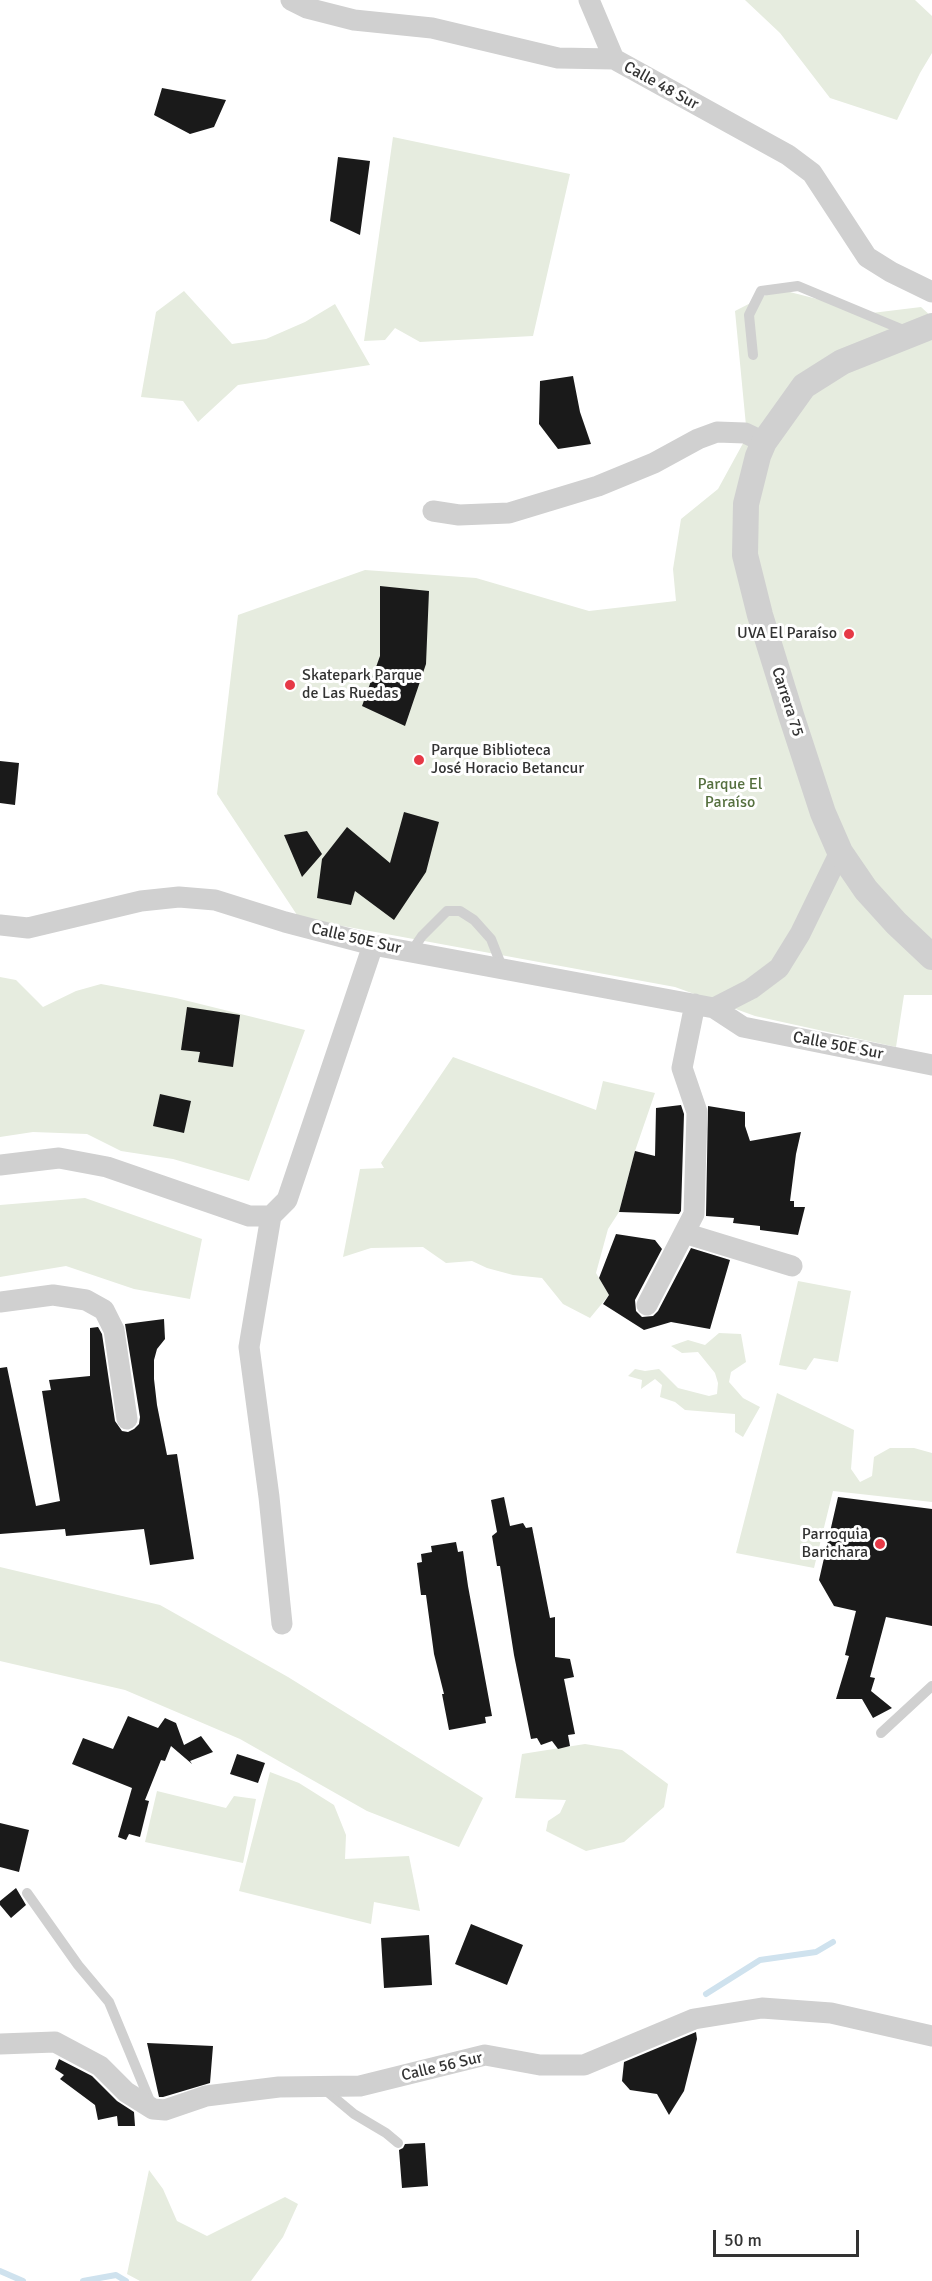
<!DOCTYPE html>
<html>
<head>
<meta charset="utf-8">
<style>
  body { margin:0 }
  #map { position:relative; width:932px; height:2281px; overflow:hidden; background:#fff; font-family:Signika,sans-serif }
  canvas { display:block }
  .scale { position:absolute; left:713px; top:2230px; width:146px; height:27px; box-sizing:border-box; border:3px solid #333; border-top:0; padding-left:8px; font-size:18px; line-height:21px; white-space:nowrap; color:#333; -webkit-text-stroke:4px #fff; paint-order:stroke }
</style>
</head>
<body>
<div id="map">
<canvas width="932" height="2281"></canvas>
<div class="scale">50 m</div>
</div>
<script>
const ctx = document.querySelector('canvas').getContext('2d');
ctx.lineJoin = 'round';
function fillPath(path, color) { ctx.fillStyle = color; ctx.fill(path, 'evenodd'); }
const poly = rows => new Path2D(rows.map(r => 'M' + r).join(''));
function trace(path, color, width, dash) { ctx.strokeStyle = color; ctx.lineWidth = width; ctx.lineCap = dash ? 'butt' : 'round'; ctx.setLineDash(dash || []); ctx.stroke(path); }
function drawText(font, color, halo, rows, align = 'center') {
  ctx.font = font + ' Signika,sans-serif'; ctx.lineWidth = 6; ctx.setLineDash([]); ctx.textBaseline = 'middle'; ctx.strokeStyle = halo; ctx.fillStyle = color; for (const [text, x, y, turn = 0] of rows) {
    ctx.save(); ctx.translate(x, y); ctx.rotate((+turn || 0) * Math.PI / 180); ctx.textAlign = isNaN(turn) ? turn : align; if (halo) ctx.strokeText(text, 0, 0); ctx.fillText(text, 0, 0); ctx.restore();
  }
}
fillPath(poly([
  [745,0,915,0,932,16,932,53,920,73,897,120,830,98,780,33],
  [393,137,570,174,533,336,420,342,395,328,385,340,364,341],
  [778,289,872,313,921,307,932,317,932,995,904,995,896,1047,755,1016,675,987,299,918,217,794,238,615,365,570,476,578,589,611,676,601,673,569,681,519,718,489,747,436,735,311],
  [184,291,232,344,266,339,305,322,335,304,370,365,238,385,198,422,183,401,141,397,156,312],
  [0,977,16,980,43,1007,76,991,101,984,176,998,305,1030,249,1181,173,1159,121,1151,87,1134,33,1132,0,1137],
  [453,1057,596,1110,603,1081,655,1093,635,1151,619,1212,608,1229,596,1273,609,1295,590,1318,563,1304,542,1278,513,1275,487,1268,472,1261,446,1263,423,1247,371,1248,343,1257,360,1169,384,1168,381,1163],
  [85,1198,202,1239,190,1299,134,1289,66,1266,0,1277,0,1205],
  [798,1281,851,1291,838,1362,814,1358,806,1370,779,1365],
  [719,1333,741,1334,746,1362,731,1372,729,1382,743,1398,760,1407,743,1437,735,1432,735,1414,685,1410,675,1402,660,1397,662,1385,655,1379,641,1389,642,1380,628,1376,635,1369,645,1371,659,1369,678,1388,709,1396,717,1394,718,1383,715,1373,698,1352,682,1353,671,1346,688,1340,705,1345],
  [777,1393,854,1430,851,1469,860,1482,872,1476,874,1457,890,1448,914,1448,932,1453,932,1502,833,1491,814,1568,736,1553],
  [0,1567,160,1605,288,1677,483,1798,459,1847,367,1811,240,1739,125,1690,0,1661],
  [585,1744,622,1750,668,1784,664,1807,624,1842,586,1851,546,1831,548,1821,560,1813,566,1800,515,1798,522,1754],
  [270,1772,299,1783,334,1805,346,1835,345,1859,409,1856,420,1911,374,1902,371,1924,239,1891],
  [157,1791,226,1808,234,1796,256,1799,243,1863,145,1842],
  [149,2170,163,2189,177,2221,207,2236,285,2197,298,2204,283,2237,251,2281,140,2281,127,2274]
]), '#e6ecdf');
trace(poly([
  [706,1994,760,1960,816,1952,833,1942],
  [0,2271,23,2281],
  [83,2281,116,2275,126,2281]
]), '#cfe2ee', 6);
fillPath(poly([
  [162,88,226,100,214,127,190,134,154,115],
  [338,157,370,161,360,235,330,221],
  [573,376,580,412,591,444,558,449,539,424,540,381],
  [380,586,429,591,426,664,405,726,362,706,380,656],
  [0,761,19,763,15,805,0,803],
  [404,812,439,822,426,872,394,920,355,891,351,905,317,898,322,859,347,827,390,863],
  [307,831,322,854,302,877,284,835],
  [187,1007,240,1015,233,1067,198,1062,200,1052,181,1050],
  [160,1094,191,1101,184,1133,153,1126],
  [681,1105,684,1114,681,1211,679,1214,619,1212,635,1151,655,1156,656,1108],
  [708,1106,745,1112,745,1126,750,1141,801,1132,796,1154,790,1201,794,1201,794,1207,805,1207,798,1235,760,1230,760,1226,733,1223,734,1218,706,1216],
  [616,1234,655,1240,662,1249,635,1300,636,1311,642,1317,653,1316,658,1311,691,1248,730,1260,710,1329,671,1322,644,1330,603,1304,609,1295,599,1278],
  [164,1319,165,1339,157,1349,154,1360,154,1379,157,1405,167,1455,177,1454,194,1559,150,1565,144,1529,66,1536,65,1529,0,1534,0,1368,7,1367,36,1506,60,1501,42,1391,51,1390,49,1380,90,1376,90,1328,98,1327,102,1334,115,1421,122,1431,128,1432,134,1429,139,1424,140,1417,125,1324],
  [504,1497,510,1526,523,1523,526,1528,532,1527,550,1618,555,1617,555,1657,570,1659,574,1677,564,1679,575,1734,568,1735,570,1746,558,1749,552,1741,541,1745,537,1738,531,1739,514,1655,500,1566,497,1566,492,1536,497,1532,491,1500],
  [838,1497,932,1509,932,1626,886,1617,870,1677,875,1678,871,1691,892,1708,873,1718,862,1699,836,1699,849,1656,845,1655,856,1611,834,1606,819,1580],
  [456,1542,458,1552,463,1551,468,1586,492,1716,485,1717,486,1723,449,1730,442,1694,444,1694,434,1654,426,1595,421,1595,417,1563,422,1562,421,1554,432,1552,431,1546],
  [128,1716,158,1728,165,1718,176,1723,184,1745,201,1736,213,1752,190,1761,192,1764,171,1746,165,1761,161,1760,145,1800,149,1801,140,1837,129,1834,126,1840,118,1837,132,1788,72,1764,83,1738,113,1749],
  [237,1754,265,1763,258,1783,230,1774],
  [0,1823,29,1830,19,1872,0,1867],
  [16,1888,26,1905,11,1918,0,1905,0,1901],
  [471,1924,523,1945,507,1985,455,1964],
  [429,1935,432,1985,384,1988,381,1938],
  [696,2032,697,2039,684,2091,669,2115,657,2094,630,2090,622,2081,624,2062],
  [147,2043,213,2046,210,2083,163,2097,159,2097],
  [59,2059,92,2076,117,2101,134,2112,135,2126,118,2126,117,2116,98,2120,95,2105,60,2079,64,2075,55,2069],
  [425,2143,428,2186,402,2188,399,2150,403,2148,405,2144]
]), '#1a1a1a');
trace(poly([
  [753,355,749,315,761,291,798,286,906,331],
  [411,952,422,936,447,911,460,911,474,920,491,939,502,967],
  [881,1733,932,1686],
  [27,1893,78,1965,109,2002,152,2106],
  [324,2089,354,2114,386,2133,398,2143]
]), '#d0d0d0', 10);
trace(poly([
  [291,0,307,8,354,20,432,28,558,58,614,59,788,155,812,173,867,257,891,272,932,292],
  [589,0,614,59],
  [433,511,459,515,509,513,598,486,654,463,698,439,717,432,745,433,764,442],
  [0,925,28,928,141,901,179,897,215,900,285,922,373,945,714,1008,743,1027,932,1065],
  [714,1008,751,989,779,968,800,934,840,852],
  [0,1165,59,1158,107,1167,249,1216,271,1216,287,1200,373,945],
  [271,1216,249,1347,269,1497,282,1624],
  [684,1233,792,1266],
  [0,1302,53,1295,86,1300,104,1310,114,1330,127,1419],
  [647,1305,694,1214,697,1112,682,1068,695,1004],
  [0,2044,55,2042,100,2066,126,2092,153,2109,165,2110,206,2096,279,2087,360,2086,485,2055,540,2065,584,2065,694,2019,762,2008,831,2013,932,2036]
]), '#d0d0d0', 21);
trace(poly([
  [932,326,842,362,804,386,764,442,758,456,746,504,745,555,760,615,791,715,823,813,840,852,866,890,896,923,932,957]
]), '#d0d0d0', 26);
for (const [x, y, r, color] of [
  [849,634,6,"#e63946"],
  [290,685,6,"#e63946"],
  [419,760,6,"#e63946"],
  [880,1544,6,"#e63946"]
]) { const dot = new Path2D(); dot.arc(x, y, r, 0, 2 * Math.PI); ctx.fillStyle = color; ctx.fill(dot); trace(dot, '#fff', 2); }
drawText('16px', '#333', '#fff', [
  ["Calle 48 Sur",661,86,29],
  ["Carrera 75",787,702,72],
  ["Calle 50E Sur",356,939,13],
  ["Calle 50E Sur",838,1046,11],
  ["Calle 56 Sur",442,2067,-13]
]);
drawText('16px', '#333', '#fff', [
  ["UVA El Paraíso",837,634],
  ["Skatepark Parque",302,676,"left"],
  ["de Las Ruedas",302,694,"left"],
  ["Parque Biblioteca",431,751,"left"],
  ["José Horacio Betancur",431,769,"left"],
  ["Parroquia",868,1535],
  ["Barichara",868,1553]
], 'right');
drawText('16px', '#56703f', '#fff', [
  ["Parque El",730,785],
  ["Paraíso",730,803]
]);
</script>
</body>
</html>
